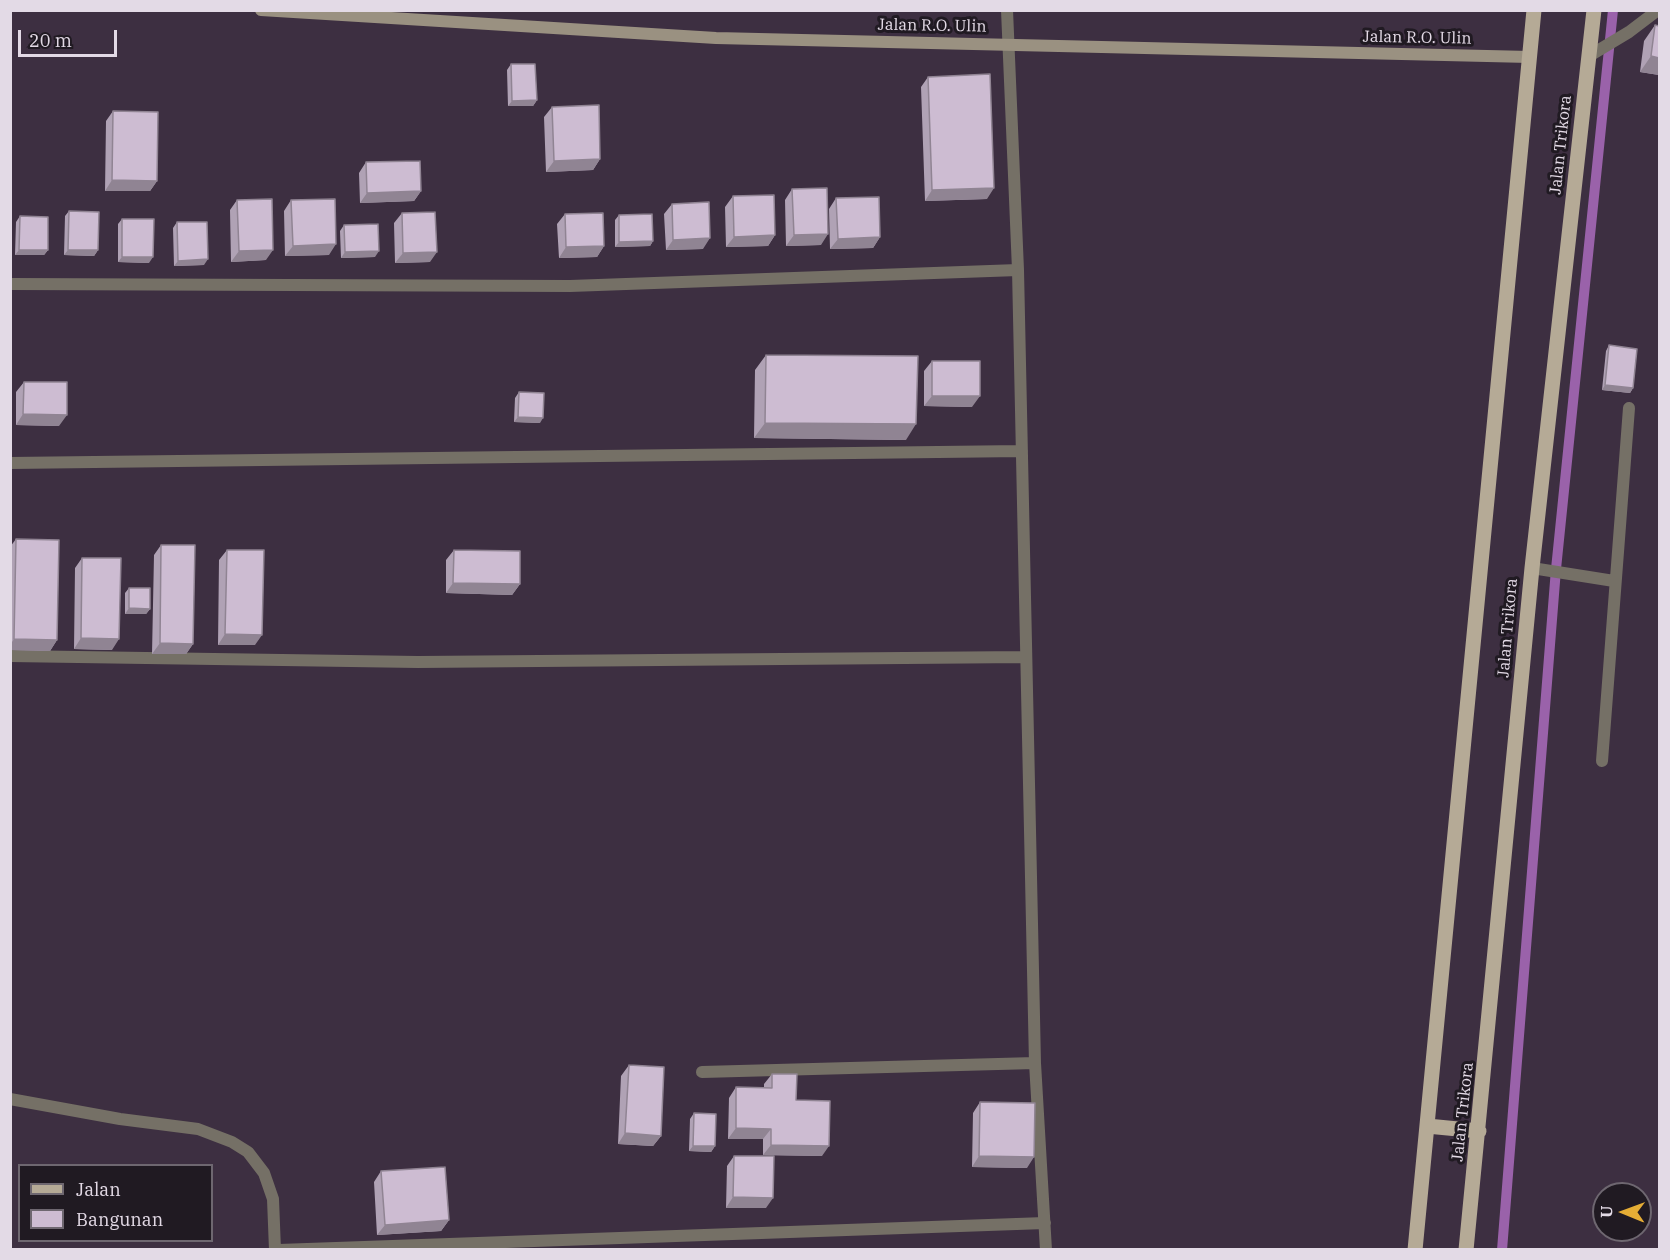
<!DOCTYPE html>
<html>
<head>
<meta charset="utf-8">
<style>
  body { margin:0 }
  #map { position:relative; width:1670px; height:1260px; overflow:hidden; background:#3d2f41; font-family:"IBM Plex Serif",serif }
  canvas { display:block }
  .frame { position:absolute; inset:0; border:12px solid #e3dae6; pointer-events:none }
  .legend { position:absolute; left:18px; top:1164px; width:195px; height:78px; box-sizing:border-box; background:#201a22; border:2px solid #6e6770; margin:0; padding:8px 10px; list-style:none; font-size:18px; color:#e3dae6 }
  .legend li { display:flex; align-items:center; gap:12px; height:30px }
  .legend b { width:30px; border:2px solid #6e6770 }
  .north { position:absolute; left:1592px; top:1182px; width:60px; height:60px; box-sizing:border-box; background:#201a22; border:2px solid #6e6770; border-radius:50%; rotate:271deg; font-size:16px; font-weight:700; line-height:24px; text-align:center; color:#e3dae6 }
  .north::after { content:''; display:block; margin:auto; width:21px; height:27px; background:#e5ad35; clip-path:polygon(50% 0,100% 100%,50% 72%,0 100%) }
  .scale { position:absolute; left:18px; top:30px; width:99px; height:27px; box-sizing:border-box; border:3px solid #e3dae6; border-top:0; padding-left:8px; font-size:18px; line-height:21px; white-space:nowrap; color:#e3dae6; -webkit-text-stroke:4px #201a22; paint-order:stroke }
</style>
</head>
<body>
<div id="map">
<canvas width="1670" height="1260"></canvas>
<div class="frame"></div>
<ul class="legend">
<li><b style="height:8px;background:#b5aa96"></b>Jalan</li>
<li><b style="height:16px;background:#cdbcd2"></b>Bangunan</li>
</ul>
<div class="north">U</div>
<div class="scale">20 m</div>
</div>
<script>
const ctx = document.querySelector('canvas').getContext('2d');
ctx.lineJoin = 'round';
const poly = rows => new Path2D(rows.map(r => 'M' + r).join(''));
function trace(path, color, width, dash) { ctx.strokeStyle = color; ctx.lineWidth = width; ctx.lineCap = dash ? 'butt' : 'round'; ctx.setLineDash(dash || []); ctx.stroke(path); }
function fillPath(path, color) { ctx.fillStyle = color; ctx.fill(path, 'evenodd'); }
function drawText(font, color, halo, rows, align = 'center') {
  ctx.font = font + ' "IBM Plex Serif",serif'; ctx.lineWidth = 6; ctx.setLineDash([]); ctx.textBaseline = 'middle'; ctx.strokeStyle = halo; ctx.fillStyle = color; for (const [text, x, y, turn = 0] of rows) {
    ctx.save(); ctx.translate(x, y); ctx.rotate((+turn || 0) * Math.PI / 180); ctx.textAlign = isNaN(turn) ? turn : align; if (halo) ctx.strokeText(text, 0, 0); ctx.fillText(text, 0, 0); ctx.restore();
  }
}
trace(poly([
  [1502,1250,1556,569,1613,10]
]), '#9a62aa', 10);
trace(poly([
  [1589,56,1629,32,1658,10],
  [1532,568,1614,581],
  [1602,761,1629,408]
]), '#757066', 12);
trace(poly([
  [1007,10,1018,270,1035,1063,1046,1250],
  [10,284,570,286,1018,270],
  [10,463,1022,451],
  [10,656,418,662,1026,657],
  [702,1072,1035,1063],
  [10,1099,120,1119,198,1129,232,1142,248,1152,264,1173,273,1199,275,1250],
  [279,1250,1045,1223]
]), '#757066', 12);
trace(poly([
  [261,10,716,38,1530,57]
]), '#9a9181', 12);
trace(poly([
  [1427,1126,1479,1131],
  [1415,1250,1534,10],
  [1466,1250,1532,568,1594,10]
]), '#b5aa96', 15);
fillPath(poly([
  [1655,25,1659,26,1659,75,1640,72,1644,41],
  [511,64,537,100,533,106,508,106,507,70],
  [928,77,987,199,925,201,921,87],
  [552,107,600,159,593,170,546,172,544,117],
  [113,111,157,181,150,191,105,191,106,121],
  [366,162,421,191,414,201,360,203,359,173],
  [792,189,821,245,786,246,785,200],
  [733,196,775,235,768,246,726,247,725,207],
  [836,198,880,237,873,248,830,249,829,209],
  [237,200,266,260,231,262,230,210],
  [291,200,329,255,285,256,284,211],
  [672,204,703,249,666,250,664,214],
  [69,211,98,250,94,256,64,255,65,216],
  [402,213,430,262,395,263,394,223],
  [565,214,604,246,597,257,559,258,557,224],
  [619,215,653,241,650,246,615,247,615,220],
  [20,216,48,250,44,255,15,255,16,222],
  [122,219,149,263,118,262,118,224],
  [177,222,204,265,174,266,173,228],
  [344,225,375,257,341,258,340,231],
  [1609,345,1633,388,1630,393,1602,390,1606,351],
  [766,355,906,440,754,438,755,370],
  [932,361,972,407,924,406,924,371],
  [24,382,59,426,16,425,16,392],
  [519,392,540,423,514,422,515,398],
  [16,539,57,640,50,651,10,650,10,547],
  [161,545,193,644,186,654,152,654,154,555],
  [227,550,255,645,218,645,219,560],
  [454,550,520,584,512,595,446,593,446,560],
  [82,558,112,650,74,649,75,568],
  [129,588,150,609,146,614,125,614,125,593],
  [629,1065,661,1136,653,1146,618,1144,621,1076],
  [772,1074,796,1100,822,1156,763,1155,763,1139,728,1139,729,1098,736,1087,764,1088,764,1084],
  [980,1102,1027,1168,972,1167,973,1113],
  [694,1113,715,1146,711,1152,689,1151,690,1119],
  [734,1156,766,1208,726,1208,727,1166],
  [381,1171,449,1220,441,1231,377,1235,374,1182]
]), '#b0a2b5');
fillPath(poly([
  [1651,56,1659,58,1659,75,1640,72],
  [537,100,533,106,508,106,512,101],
  [600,159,593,170,546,172,554,161],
  [112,180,157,181,150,191,105,191],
  [994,188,987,199,925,201,932,190],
  [421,191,414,201,360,203,367,193],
  [828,234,821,245,786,246,794,235],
  [775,235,768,246,726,247,734,237],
  [880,237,873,248,830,249,838,239],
  [710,238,703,249,666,250,673,240],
  [653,241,650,246,615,247,619,242],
  [336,244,329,255,285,256,293,246],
  [604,246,597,257,559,258,566,247],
  [19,250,48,250,44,255,15,255],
  [68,250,98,250,94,256,64,255],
  [273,250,266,260,231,262,239,251],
  [379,251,375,257,341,258,345,252],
  [437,252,430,262,395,263,403,253],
  [122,257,153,257,149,263,118,262],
  [208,259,204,265,174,266,178,261],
  [1605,385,1633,388,1630,393,1602,390],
  [932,396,980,396,972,407,924,406],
  [23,414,67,415,59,426,16,425],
  [518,417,543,418,540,423,514,422],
  [765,423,916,424,906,440,754,438],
  [453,583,520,584,512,595,446,593],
  [129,608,150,609,146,614,125,614],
  [225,634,262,635,255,645,218,645],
  [81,638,119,639,112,650,74,649],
  [14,639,57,640,50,651,10,650,10,645],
  [160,643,193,644,186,654,152,654],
  [736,1128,771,1129,763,1139,728,1139],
  [625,1133,661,1136,653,1146,618,1144],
  [771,1145,829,1146,822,1156,763,1155],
  [693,1146,715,1146,711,1152,689,1151],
  [979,1156,1034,1157,1027,1168,972,1167],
  [733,1197,773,1198,766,1208,726,1208],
  [449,1220,441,1231,377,1235,385,1225]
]), '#908493');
const building = poly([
  [1655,25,1659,26,1659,58,1651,56,1655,25],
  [511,64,535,64,537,100,512,101,511,64],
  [990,74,994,188,932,190,928,77,990,74],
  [599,105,600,159,554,161,552,107,599,105],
  [113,111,158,112,157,181,112,180,113,111],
  [420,161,421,191,367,193,366,162,420,161],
  [827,188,828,234,794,235,792,189,827,188],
  [774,195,775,235,734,237,733,196,774,195],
  [879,197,880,237,838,239,836,198,879,197],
  [272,199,273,250,239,251,237,200,272,199],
  [335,199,336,244,293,246,291,200,335,199],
  [709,202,710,238,673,240,672,204,709,202],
  [69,211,99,212,98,250,68,250,69,211],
  [435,212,437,252,403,253,402,213,435,212],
  [603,213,604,246,566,247,565,214,603,213],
  [652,214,653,241,619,242,619,215,652,214],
  [20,216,48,217,48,250,19,250,20,216],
  [122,219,154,219,153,257,122,257,122,219],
  [177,222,207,222,208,259,178,261,177,222],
  [378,224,379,251,345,252,344,225,378,224],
  [1609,345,1637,349,1633,388,1605,385,1609,345],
  [766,355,918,356,916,424,765,423,766,355],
  [932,361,980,361,980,396,932,396,932,361],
  [24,382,67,382,67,415,23,414,24,382],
  [519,392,544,393,543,418,518,417,519,392],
  [16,539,59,540,57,640,14,639,16,539],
  [161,545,195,545,193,644,160,643,161,545],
  [227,550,264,550,262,635,225,634,227,550],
  [454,550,520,551,520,584,453,583,454,550],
  [82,558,121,558,119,639,81,638,82,558],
  [129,588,150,588,150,609,129,608,129,588],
  [629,1065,664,1067,661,1136,625,1133,629,1065],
  [772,1074,797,1074,796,1100,830,1101,829,1146,771,1145,771,1129,736,1128,736,1087,772,1088,772,1074],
  [980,1102,1035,1103,1034,1157,979,1156,980,1102],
  [694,1113,716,1114,715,1146,693,1146,694,1113],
  [734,1156,774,1156,773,1198,733,1197,734,1156],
  [445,1167,449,1220,385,1225,381,1171,445,1167]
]);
fillPath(building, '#cdbcd2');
trace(building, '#908493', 1.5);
drawText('16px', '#e3dae6', '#201a22', [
  ["Jalan R.O. Ulin",932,26,1],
  ["Jalan R.O. Ulin",1417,38,1],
  ["Jalan Trikora",1561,145,-84],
  ["Jalan Trikora",1508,628,-85],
  ["Jalan Trikora",1463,1112,-84]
]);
</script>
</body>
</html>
